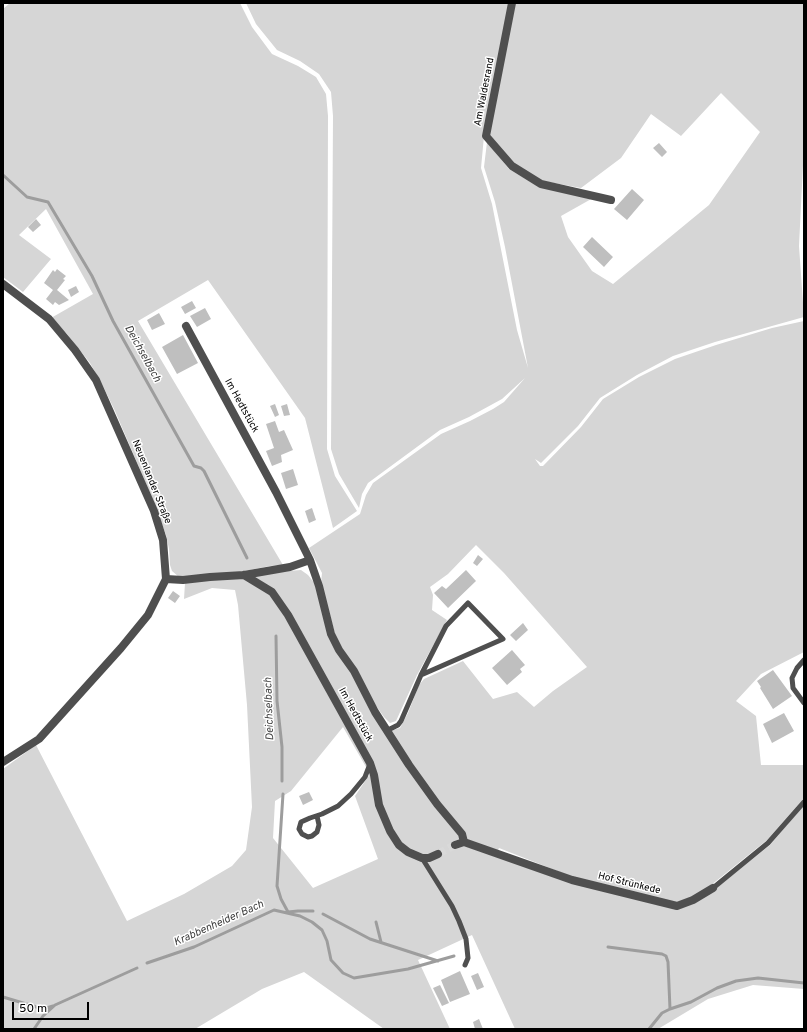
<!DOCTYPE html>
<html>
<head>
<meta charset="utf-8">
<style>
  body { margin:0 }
  #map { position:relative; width:807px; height:1032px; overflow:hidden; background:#fff; font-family:Overpass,sans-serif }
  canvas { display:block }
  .frame { position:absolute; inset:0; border:4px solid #000; pointer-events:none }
  .scale { position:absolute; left:12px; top:1002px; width:77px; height:18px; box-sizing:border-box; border:2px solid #000; border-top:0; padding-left:5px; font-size:12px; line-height:14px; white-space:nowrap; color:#000; -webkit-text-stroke:3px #fff; paint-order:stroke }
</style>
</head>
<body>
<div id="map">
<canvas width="807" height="1032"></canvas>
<div class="frame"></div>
<div class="scale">50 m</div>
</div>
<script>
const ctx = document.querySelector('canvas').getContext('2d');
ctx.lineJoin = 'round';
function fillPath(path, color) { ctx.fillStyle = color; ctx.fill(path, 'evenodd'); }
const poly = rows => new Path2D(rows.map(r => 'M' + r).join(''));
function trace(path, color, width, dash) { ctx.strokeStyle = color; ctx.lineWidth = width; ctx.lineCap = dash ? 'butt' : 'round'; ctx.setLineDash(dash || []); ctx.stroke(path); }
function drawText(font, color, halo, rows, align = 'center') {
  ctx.font = font + ' Overpass,sans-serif'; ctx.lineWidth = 3; ctx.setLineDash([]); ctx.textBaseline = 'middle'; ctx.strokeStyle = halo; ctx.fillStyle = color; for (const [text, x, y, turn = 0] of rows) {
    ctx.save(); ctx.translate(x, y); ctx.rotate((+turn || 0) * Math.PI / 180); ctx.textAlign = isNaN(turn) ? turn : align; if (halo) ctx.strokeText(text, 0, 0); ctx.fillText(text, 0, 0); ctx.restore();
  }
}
fillPath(poly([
  [10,3,240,3,252,27,272,54,298,66,316,77,326,94,328,116,327,449,335,476,357,511,333,528,305,418,208,280,138,321,283,565,270,566,239,572,179,577,172,571,170,565,169,549,166,535,153,500,115,411,102,384,90,363,67,334,51,318,93,294,46,209,19,235,51,259,23,292,3,277,3,9],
  [246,3,509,3,484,136,481,168,492,204,517,330,528,368,505,247,495,202,484,167,487,142,509,169,534,184,541,187,593,198,561,216,568,237,592,271,613,284,709,205,760,132,721,93,681,136,651,114,621,158,581,188,543,181,513,164,489,136,514,3,804,3,803,165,799,246,804,317,715,342,673,356,637,375,600,398,578,426,541,463,535,459,540,466,543,466,581,427,603,399,639,377,675,359,716,345,772,328,804,321,804,652,761,674,736,701,756,716,761,765,804,765,804,798,767,840,710,886,691,898,676,903,570,876,499,848,496,855,568,882,676,909,694,903,710,893,770,845,804,805,804,989,753,985,708,999,658,1029,515,1029,472,935,418,960,450,1029,384,1029,304,972,262,989,195,1029,3,1029,3,769,36,745,127,921,184,894,232,866,246,850,252,807,247,705,238,605,235,590,212,588,184,599,185,583,225,576,301,570,308,575,316,585,329,637,355,678,383,731,393,730,400,728,408,713,419,685,424,679,463,661,493,699,517,692,534,707,553,691,587,667,504,573,476,545,448,574,430,587,433,595,432,610,447,620,417,675,396,721,390,723,384,717,372,700,357,669,342,650,337,641,321,583,322,573,309,548,360,514,366,495,373,483,441,434,470,421,493,409,504,402,525,378,502,399,469,417,440,430,368,483,362,494,359,508,339,474,331,449,333,116,331,92,319,74,300,61,277,50,256,24],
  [343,727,370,774,355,796,378,859,313,888,273,838,275,801,291,791]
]), '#d6d6d6');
trace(poly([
  [3,175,27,197,48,202,92,276,113,321,194,466,201,468,204,471,247,558],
  [276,636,277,701,282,747,282,781],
  [283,794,277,886,281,899,288,912,298,911,313,911],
  [323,914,370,939,438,961],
  [376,922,381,942],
  [608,947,662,954,666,956,668,962,670,1009,691,1002,717,988,736,981,758,978,804,983],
  [147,963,194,947,274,910,300,916,312,922,322,930,327,941,331,960,343,973,354,978,408,969,454,956],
  [3,997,43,1009,53,1006],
  [34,1029,43,1016,55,1005,137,968],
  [649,1029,662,1013,670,1009]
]), '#9d9d9d', 3);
fillPath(poly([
  [659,143,667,152,662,157,653,148],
  [632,189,644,200,627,220,614,209],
  [36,219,41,225,33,232,28,227],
  [592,237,613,257,604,267,583,247],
  [57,269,66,276,63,279,65,280,57,290,69,300,59,305,55,302,53,305,46,299,53,290,44,283,53,270,55,272],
  [76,286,79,292,71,297,68,290],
  [192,301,196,308,185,314,181,307],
  [205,308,211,319,197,327,190,316],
  [159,313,165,324,152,330,147,320],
  [183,335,198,363,177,374,162,347],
  [275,404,279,415,275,417,270,406],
  [287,404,290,415,284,416,281,406],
  [275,421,279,432,284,430,293,450,281,455,282,462,272,466,266,451,274,448,266,424],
  [293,469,298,485,286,489,281,473],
  [312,508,316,520,309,523,305,511],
  [478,555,483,559,477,566,473,563],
  [466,570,476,581,448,608,434,593,442,586,446,589],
  [173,591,180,596,175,603,168,598],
  [523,623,528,630,516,641,510,635],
  [512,650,525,665,520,669,522,672,507,685,492,668],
  [773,670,792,696,773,709,760,688,761,687,757,681],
  [784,713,794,731,772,743,763,724],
  [309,792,313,800,303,805,299,796],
  [460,971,470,994,450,1002,441,980],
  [478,973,484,987,477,990,471,976],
  [440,985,449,1003,442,1006,433,988],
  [479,1019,483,1029,475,1029,473,1022]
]), '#bfbfbf');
trace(poly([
  [438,854,455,845]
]), '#d9d9d9', 8, [8, 4]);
trace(poly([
  [804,660,797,668,792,678,793,688,804,703],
  [388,730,398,725,401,721,421,675,446,626,468,603,503,639,421,675],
  [317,816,319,825,317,832,312,836,308,837,302,834,299,829,301,822,310,818,322,814,338,806,351,794,365,777,370,764],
  [422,858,452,906,459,921,466,939,468,958,465,965],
  [713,888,768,843,804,802]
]), '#4f4f4f', 5);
trace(poly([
  [512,3,486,136,512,166,541,184,611,200],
  [3,284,49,319,75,350,96,380,154,511,163,540,166,579,148,615,121,648,39,739,3,762],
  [310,560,319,586,331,634,339,650,354,671,375,712,409,765,437,804,462,834,464,842,572,880,677,906,693,900,713,888],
  [244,575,272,592,288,615,370,763,374,775,379,805,390,831,399,845,408,852,422,858,429,858,438,854],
  [166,579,183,580,210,577,244,575,290,567,310,560,276,492,186,326],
  [455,845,464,842]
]), '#4f4f4f', 8);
drawText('10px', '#000', '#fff', [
  ["Am Waldesrand",485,92,-79],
  ["Im Hedtstück",241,406,61],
  ["Neuenlander Straße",151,482,68],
  ["Im Hedtstück",355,715,61],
  ["Hof Strünkede",629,884,14]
]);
drawText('italic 11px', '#3e3e3e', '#fff', [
  ["Deichselbach",142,354,61],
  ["Deichselbach",270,709,-92],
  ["Krabbenheider Bach",219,924,-24]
]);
</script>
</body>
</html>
